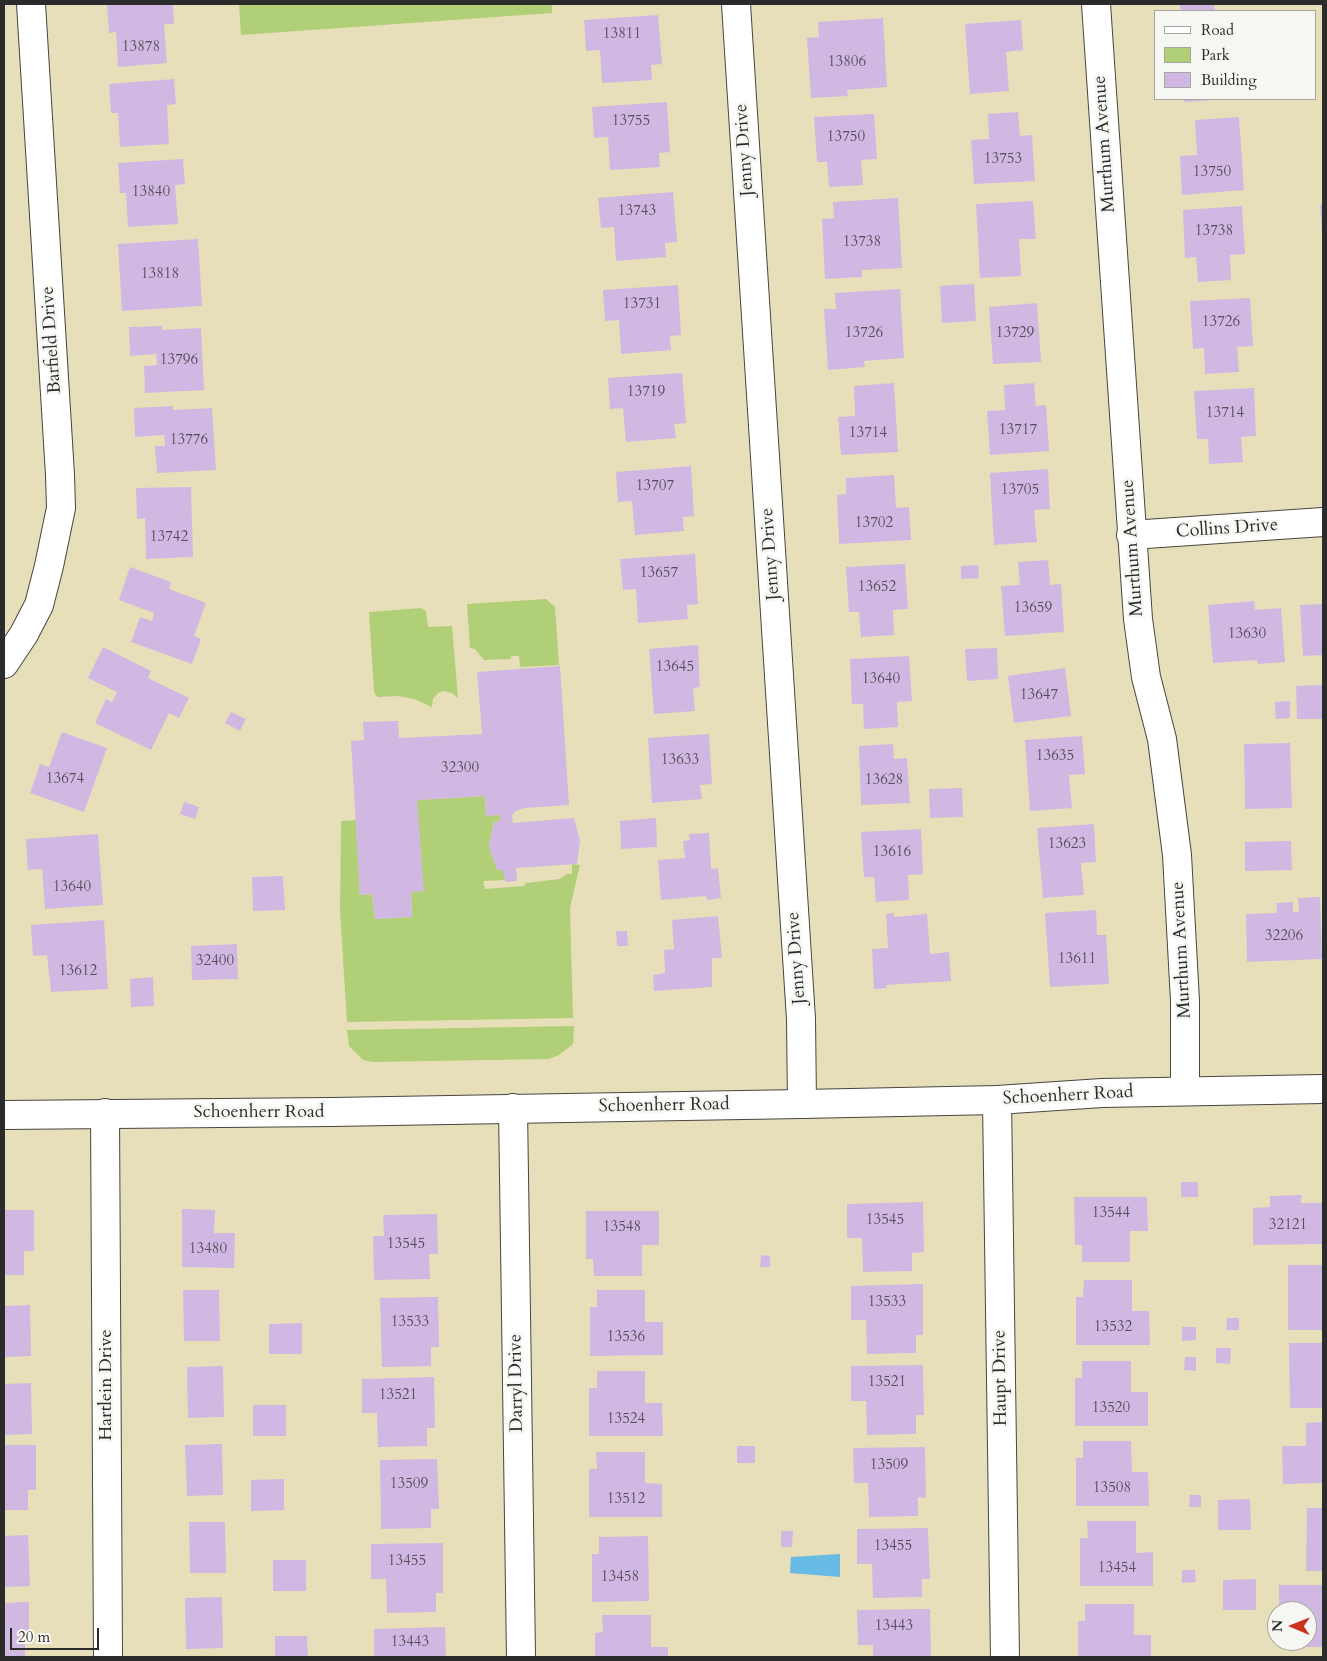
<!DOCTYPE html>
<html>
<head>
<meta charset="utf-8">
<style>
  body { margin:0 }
  #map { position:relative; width:1327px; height:1661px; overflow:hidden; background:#e7dfba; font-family:Cardo,serif }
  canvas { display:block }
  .frame { position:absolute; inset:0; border:5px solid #2b2b2b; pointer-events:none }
  .legend { position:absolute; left:1154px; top:10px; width:162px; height:90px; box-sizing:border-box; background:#f6f6f2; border:1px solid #a5a5a2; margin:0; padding:6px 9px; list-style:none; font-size:15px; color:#2b2b2b }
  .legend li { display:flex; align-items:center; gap:10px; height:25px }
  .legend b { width:25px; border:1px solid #a5a5a2 }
  .north { position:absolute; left:1267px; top:1601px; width:50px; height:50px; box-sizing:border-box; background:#f6f6f2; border:1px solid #a5a5a2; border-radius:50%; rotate:271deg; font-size:14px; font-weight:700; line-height:20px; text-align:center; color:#2b2b2b }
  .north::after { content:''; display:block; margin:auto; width:18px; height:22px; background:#c8321e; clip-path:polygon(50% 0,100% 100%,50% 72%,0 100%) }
  .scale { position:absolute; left:10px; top:1628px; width:89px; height:22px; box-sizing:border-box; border:2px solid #2b2b2b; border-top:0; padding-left:6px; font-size:15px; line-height:18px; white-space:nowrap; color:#2b2b2b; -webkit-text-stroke:4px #f6f6f2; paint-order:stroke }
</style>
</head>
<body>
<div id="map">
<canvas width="1327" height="1661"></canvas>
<div class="frame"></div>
<ul class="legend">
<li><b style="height:6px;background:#fff"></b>Road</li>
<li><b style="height:14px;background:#b1cf76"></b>Park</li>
<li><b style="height:14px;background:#d1b8e3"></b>Building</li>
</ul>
<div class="north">N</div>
<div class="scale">20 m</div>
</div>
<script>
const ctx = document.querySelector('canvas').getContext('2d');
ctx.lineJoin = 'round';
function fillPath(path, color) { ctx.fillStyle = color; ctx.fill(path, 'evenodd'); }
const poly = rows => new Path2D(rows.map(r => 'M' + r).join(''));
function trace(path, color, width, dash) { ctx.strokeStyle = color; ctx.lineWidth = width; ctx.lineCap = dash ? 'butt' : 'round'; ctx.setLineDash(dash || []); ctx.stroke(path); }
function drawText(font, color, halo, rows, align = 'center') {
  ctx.font = font + ' Cardo,serif'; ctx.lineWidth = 5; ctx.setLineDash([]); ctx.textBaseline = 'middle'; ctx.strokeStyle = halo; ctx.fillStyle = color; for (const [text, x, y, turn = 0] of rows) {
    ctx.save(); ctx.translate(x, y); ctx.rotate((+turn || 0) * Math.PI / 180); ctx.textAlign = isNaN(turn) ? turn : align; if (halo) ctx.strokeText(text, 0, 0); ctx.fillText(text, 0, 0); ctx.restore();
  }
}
fillPath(poly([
  [239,4,552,4,552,13,241,35],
  [546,599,555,607,559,665,520,667,519,656,511,656,511,659,484,660,475,649,470,648,467,604],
  [421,608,426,611,428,627,452,626,458,698,452,693,444,691,438,693,433,699,432,707,414,699,398,696,378,697,375,694,374,690,369,612],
  [485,796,486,816,500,815,500,821,494,822,489,846,497,869,503,870,505,880,483,881,485,889,524,886,526,883,560,879,567,874,572,874,572,864,580,865,570,908,573,1018,347,1022,340,911,341,821,356,820,360,895,372,894,375,919,412,917,411,892,417,800],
  [574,1026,573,1044,559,1055,549,1059,372,1062,363,1060,349,1046,347,1030]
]), '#b1cf76');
fillPath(poly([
  [840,1554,840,1577,790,1573,791,1557]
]), '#68bbe4');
fillPath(poly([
  [107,4,173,4,174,24,164,24,167,63,118,67,116,32,109,33],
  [1180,4,1214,4,1215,10,1181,11],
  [658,15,662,64,651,65,652,80,602,83,600,50,586,51,584,20],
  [883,18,887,87,847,90,848,96,811,98,807,38,819,37,818,22],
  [1021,20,1023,50,1006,52,1009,91,970,94,965,24],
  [174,79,176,104,167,105,169,144,120,147,118,113,111,113,109,84],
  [1184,99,1213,99,1213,100,1184,102],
  [667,102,670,152,659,153,660,167,610,170,608,137,594,138,592,107],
  [1018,112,1020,136,1032,135,1035,181,974,184,971,140,989,139,988,114],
  [874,114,877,159,861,160,863,185,829,187,827,162,817,162,814,117],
  [1239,117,1244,190,1182,195,1180,156,1197,155,1195,120],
  [183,159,185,184,175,185,178,224,128,227,126,193,120,193,118,163],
  [673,192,677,242,665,243,666,257,616,261,614,227,601,228,598,198],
  [898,198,902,268,862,270,862,277,825,279,822,219,834,218,833,202],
  [1033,201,1036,239,1019,239,1021,276,980,278,976,204],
  [1320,205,1323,205,1323,232,1322,232],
  [1242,206,1245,254,1230,255,1231,280,1198,282,1196,257,1185,258,1183,210],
  [198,239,202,306,122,311,118,244],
  [974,284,976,321,942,323,940,286],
  [678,285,681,335,670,336,671,350,621,354,619,320,605,321,603,290],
  [900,289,904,358,864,361,865,367,828,370,824,309,836,309,835,293],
  [1250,298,1253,346,1237,347,1239,372,1205,374,1204,348,1193,349,1190,301],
  [1037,303,1041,362,993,364,989,307],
  [162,326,162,330,201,328,204,390,145,393,144,366,157,365,156,354,130,356,129,327],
  [682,373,686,423,674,424,676,438,626,442,623,408,610,409,608,378],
  [894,383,898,452,841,455,838,417,855,416,854,386],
  [1034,383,1036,406,1046,405,1049,451,990,455,987,411,1005,410,1004,385],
  [1254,388,1256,436,1241,437,1243,462,1209,464,1208,439,1197,439,1194,391],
  [173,406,173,410,212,408,216,470,157,473,155,446,165,446,164,435,135,437,134,408],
  [691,466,694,516,683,517,684,531,635,535,632,501,618,502,616,472],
  [1048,469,1050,509,1034,510,1037,542,994,545,990,473],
  [894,475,896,508,909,507,911,540,839,544,837,495,846,494,846,478],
  [191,487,193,557,146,559,145,518,137,519,136,488],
  [695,554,698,604,687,605,688,619,638,623,636,589,623,590,620,559],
  [1048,560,1050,585,1061,584,1064,632,1005,636,1001,586,1020,585,1018,562],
  [905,564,908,609,893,610,894,635,861,637,859,612,849,612,846,567],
  [978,565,979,578,961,579,961,566],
  [130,567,171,582,169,589,206,603,194,636,201,639,192,664,131,642,140,617,152,621,154,613,119,600],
  [1254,601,1255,610,1281,608,1285,662,1258,664,1257,660,1213,663,1208,605],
  [1323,604,1323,655,1303,656,1300,605],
  [698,645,700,687,693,688,695,711,654,714,649,649],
  [103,647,151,671,148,678,189,698,179,718,169,713,151,750,95,723,106,699,112,702,117,692,88,678],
  [997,648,998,679,967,681,965,649],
  [909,656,912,701,897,702,898,727,864,729,863,704,852,704,850,659],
  [560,666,569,805,524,808,516,811,512,815,513,823,574,818,580,841,577,864,516,868,517,881,505,882,503,870,497,870,489,846,494,822,500,821,500,815,486,816,485,796,417,800,424,891,411,892,412,917,375,919,372,894,360,895,351,741,364,740,363,722,398,721,399,738,482,734,477,672],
  [1065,668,1071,716,1014,723,1008,676],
  [1323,685,1323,719,1297,719,1296,686],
  [1290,701,1290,718,1276,719,1275,702],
  [231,712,246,719,240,731,225,723],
  [62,732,107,748,84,812,30,793,40,764,49,767],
  [709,734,712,784,700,785,702,799,652,803,648,738],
  [1082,736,1085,774,1069,775,1072,808,1030,811,1025,740],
  [1290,743,1292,808,1245,809,1244,744],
  [893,744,894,759,907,758,910,803,861,805,859,746],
  [962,788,963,817,930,818,929,789],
  [184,802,199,807,195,819,180,814],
  [656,818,657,847,621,849,620,821],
  [1094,824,1096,862,1081,863,1084,895,1043,898,1037,828],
  [921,829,923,874,908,875,909,900,876,902,874,877,864,877,861,832],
  [709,833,711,869,718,868,721,898,707,900,706,896,661,900,658,860,685,858,683,841,690,840,689,834],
  [98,834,103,905,45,909,42,869,28,870,26,839],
  [1291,841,1292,870,1245,871,1245,842],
  [283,876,285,910,253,911,252,877],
  [1320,897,1322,959,1247,962,1246,914,1277,913,1276,903,1293,902,1293,912,1299,912,1298,898],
  [1096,910,1097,935,1106,935,1109,984,1050,987,1045,913],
  [894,913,894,917,927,914,930,954,949,952,951,981,886,985,887,988,874,989,872,949,888,948,886,914],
  [718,916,722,958,712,958,712,987,654,991,653,975,665,973,664,950,674,949,672,920],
  [104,920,108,989,51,992,47,955,33,956,31,925],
  [616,931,627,931,628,946,617,946],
  [237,944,238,979,192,980,191,946],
  [153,977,154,1006,131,1007,130,979],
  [1181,1182,1198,1182,1198,1197,1181,1197],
  [1302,1195,1301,1203,1323,1203,1323,1244,1253,1245,1253,1208,1270,1207,1270,1196],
  [1074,1197,1147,1197,1148,1231,1130,1231,1130,1262,1082,1262,1082,1245,1075,1245],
  [923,1202,924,1252,912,1253,912,1271,863,1272,862,1238,847,1238,847,1204],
  [182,1209,215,1210,214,1233,235,1233,234,1268,182,1267],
  [4,1210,34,1210,34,1251,24,1251,24,1275,4,1275],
  [586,1211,659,1211,659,1245,642,1245,642,1276,594,1276,593,1259,586,1259],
  [437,1214,438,1254,429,1254,430,1279,374,1280,373,1236,384,1236,383,1215],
  [761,1255,770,1256,770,1267,760,1267],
  [1288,1265,1323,1265,1323,1330,1288,1330],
  [1084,1280,1132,1280,1132,1311,1149,1311,1150,1345,1076,1345,1076,1297,1083,1297],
  [923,1284,923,1335,916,1335,916,1353,867,1354,866,1320,851,1320,851,1286],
  [183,1290,219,1290,220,1341,184,1341],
  [597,1290,645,1290,645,1322,663,1322,663,1355,590,1356,590,1307,597,1307],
  [438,1297,439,1347,431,1347,431,1366,382,1367,380,1298],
  [30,1305,31,1356,4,1357,4,1306],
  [1227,1318,1239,1318,1239,1330,1226,1330],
  [302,1323,302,1354,269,1354,269,1324],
  [1182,1327,1196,1327,1196,1340,1182,1341],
  [1289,1343,1323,1343,1323,1408,1290,1408],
  [1216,1348,1231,1348,1230,1364,1216,1363],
  [1185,1357,1196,1357,1196,1371,1184,1370],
  [1082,1361,1131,1361,1131,1392,1148,1392,1148,1426,1075,1426,1075,1378,1082,1378],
  [923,1365,924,1415,916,1415,916,1434,867,1435,866,1401,851,1401,851,1366],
  [223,1366,224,1417,188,1418,187,1367],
  [597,1371,645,1371,645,1403,662,1403,663,1436,589,1436,589,1388,597,1388],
  [434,1377,435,1428,427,1428,427,1446,378,1447,377,1413,362,1413,362,1379],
  [31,1383,32,1434,4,1435,4,1384],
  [253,1405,286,1405,286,1436,253,1436],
  [1323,1422,1323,1483,1283,1484,1282,1446,1306,1446,1306,1423],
  [1083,1441,1131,1441,1132,1472,1148,1472,1149,1506,1076,1506,1076,1458,1083,1458],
  [222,1444,223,1495,187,1496,185,1445],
  [4,1445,36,1445,36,1490,28,1490,28,1510,4,1510],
  [737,1446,755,1446,755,1463,737,1463],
  [925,1447,926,1498,918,1497,918,1516,869,1517,868,1483,854,1483,853,1448],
  [596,1452,645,1452,645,1483,662,1484,662,1517,589,1517,589,1469,597,1469],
  [437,1459,439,1509,431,1509,431,1528,381,1529,380,1460],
  [284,1479,284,1510,251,1511,251,1480],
  [1190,1495,1201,1495,1201,1507,1189,1507],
  [1250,1499,1251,1530,1218,1530,1218,1500],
  [1307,1508,1323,1508,1323,1571,1306,1571],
  [1087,1521,1136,1521,1136,1553,1153,1552,1153,1586,1080,1586,1080,1538,1088,1538],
  [189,1522,225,1522,226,1573,190,1573],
  [928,1528,930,1579,922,1579,922,1597,873,1598,872,1564,857,1564,857,1529],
  [781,1531,793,1531,792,1547,781,1547],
  [28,1535,30,1586,4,1587,4,1536],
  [648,1536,649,1601,592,1602,592,1554,599,1554,599,1537],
  [443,1543,443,1593,436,1593,436,1612,387,1613,386,1579,371,1579,371,1544],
  [273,1560,306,1560,306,1591,273,1591],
  [1182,1570,1195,1570,1196,1582,1182,1583],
  [1256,1579,1256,1610,1223,1610,1223,1580],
  [1279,1585,1323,1585,1323,1647,1279,1647,1279,1641,1307,1641,1307,1611,1279,1611],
  [222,1597,223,1648,186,1649,185,1598],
  [29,1602,29,1642,25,1642,25,1657,4,1657,4,1603],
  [1085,1604,1134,1604,1134,1635,1151,1635,1151,1657,1078,1657,1078,1621,1085,1621],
  [930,1609,931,1657,873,1657,873,1645,858,1645,857,1610],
  [602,1615,651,1615,651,1647,668,1647,668,1657,595,1657,595,1633,603,1632],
  [445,1627,446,1657,374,1657,374,1629],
  [275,1636,307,1636,308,1657,275,1657]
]), '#d1b8e3');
const minor = poly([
  [736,4,801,1019,802,1104],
  [1096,4,1138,619,1146,677,1162,739,1177,855,1185,1001,1185,1090],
  [1131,535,1323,522],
  [4,664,24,634,39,605,49,566,61,508,60,475,31,4],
  [997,1100,1005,1657],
  [513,1108,521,1657],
  [105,1113,108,1657]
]);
const major = poly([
  [4,1115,332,1112,802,1104,997,1100,1102,1093,1323,1089]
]);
trace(minor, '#474640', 30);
trace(major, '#474640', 30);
trace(minor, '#fff', 28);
trace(major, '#fff', 28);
drawText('15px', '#544e59', null, [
  ["13811",622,35],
  ["13878",141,48],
  ["13806",847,63],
  ["13755",631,122],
  ["13750",846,138],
  ["13753",1003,160],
  ["13750",1212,173],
  ["13840",151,193],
  ["13743",637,212],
  ["13738",1214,232],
  ["13738",862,243],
  ["13818",160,275],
  ["13731",642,305],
  ["13726",1221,323],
  ["13726",864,334],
  ["13729",1015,334],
  ["13796",179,361],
  ["13719",646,393],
  ["13714",1225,414],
  ["13717",1018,431],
  ["13714",868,434],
  ["13776",189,441],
  ["13707",655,487],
  ["13705",1020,491],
  ["13702",874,524],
  ["13742",169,538],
  ["13657",659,574],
  ["13652",877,588],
  ["13659",1033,609],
  ["13630",1247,635],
  ["13645",675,668],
  ["13640",881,680],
  ["13647",1039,696],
  ["13635",1055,757],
  ["13633",680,761],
  ["32300",460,769],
  ["13674",65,780],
  ["13628",884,781],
  ["13623",1067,845],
  ["13616",892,853],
  ["13640",72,888],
  ["32206",1284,937],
  ["13611",1077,960],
  ["32400",215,962],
  ["13612",78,972],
  ["13544",1111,1214],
  ["13545",885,1221],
  ["32121",1288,1226],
  ["13548",622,1228],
  ["13545",406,1245],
  ["13480",208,1250],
  ["13533",887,1303],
  ["13533",410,1323],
  ["13532",1113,1328],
  ["13536",626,1338],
  ["13521",887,1383],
  ["13521",398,1396],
  ["13520",1111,1409],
  ["13524",626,1420],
  ["13509",889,1466],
  ["13509",409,1485],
  ["13508",1112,1489],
  ["13512",626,1500],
  ["13455",893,1547],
  ["13455",407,1562],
  ["13454",1117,1569],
  ["13458",620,1578],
  ["13443",894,1627],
  ["13443",410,1643]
]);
drawText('18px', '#2b2b2b', '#f6f6f2', [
  ["Murthum Avenue",1105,144,-94],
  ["Jenny Drive",745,150,-94],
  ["Barfield Drive",52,340,-94],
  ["Collins Drive",1227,529,-4],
  ["Murthum Avenue",1133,548,-94],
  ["Jenny Drive",771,554,-94],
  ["Murthum Avenue",1182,950,-93],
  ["Jenny Drive",797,958,-94],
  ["Schoenherr Road",1068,1096,-3],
  ["Schoenherr Road",664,1106,-1],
  ["Schoenherr Road",259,1113],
  ["Haupt Drive",1001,1378,-91],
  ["Darryl Drive",517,1383,-91],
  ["Hartlein Drive",107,1385,-90]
]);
</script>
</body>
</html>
